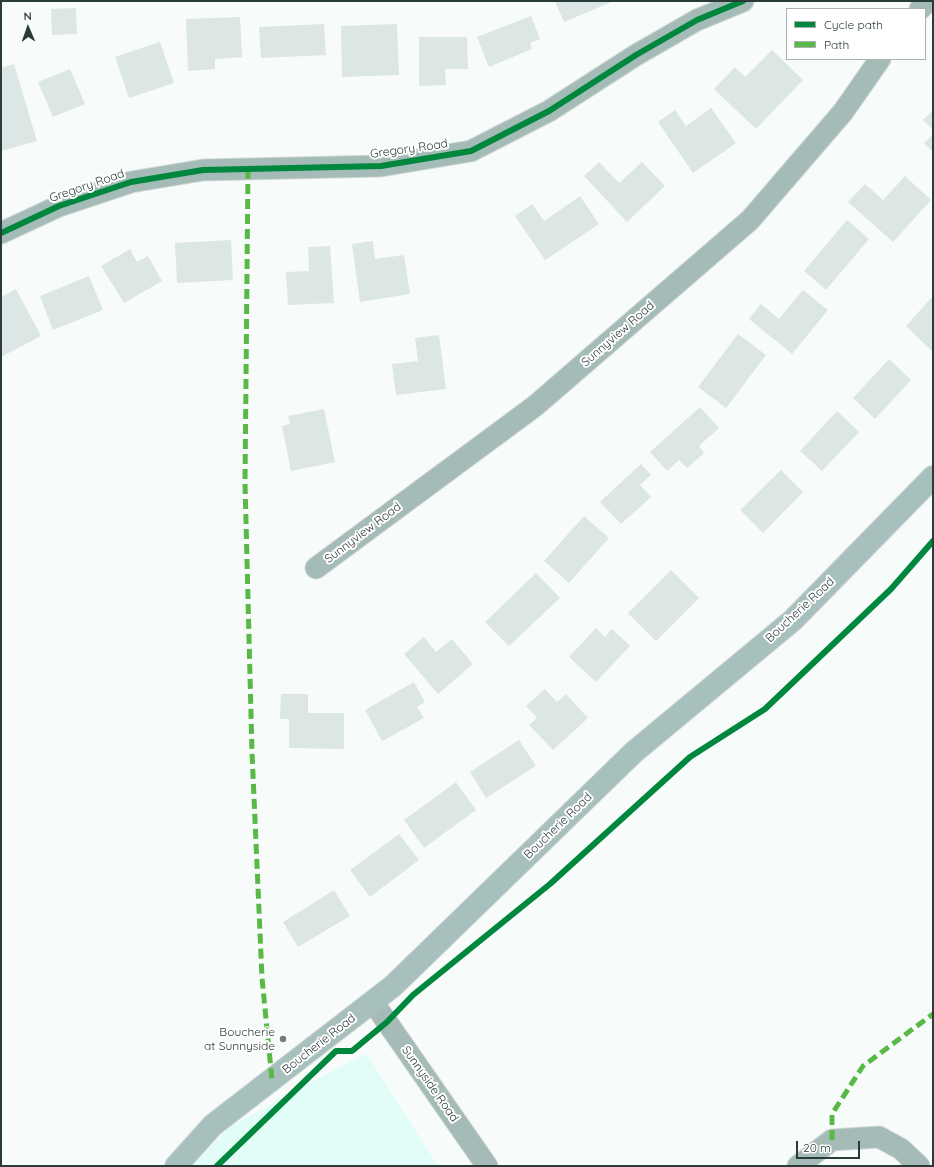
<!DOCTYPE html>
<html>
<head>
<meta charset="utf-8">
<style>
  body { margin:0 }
  #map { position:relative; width:934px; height:1167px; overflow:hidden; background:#f7fcfb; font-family:Quicksand,sans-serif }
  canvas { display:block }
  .frame { position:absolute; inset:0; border:2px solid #2a3c39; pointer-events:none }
  .legend { position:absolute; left:786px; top:8px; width:140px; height:52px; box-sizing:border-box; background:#fff; border:1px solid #aab1b0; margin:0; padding:5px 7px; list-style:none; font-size:12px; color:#2a3c39 }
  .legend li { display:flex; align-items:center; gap:8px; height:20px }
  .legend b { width:20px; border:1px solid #aab1b0 }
  .north { position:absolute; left:8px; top:8px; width:40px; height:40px; -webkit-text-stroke:3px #fff; paint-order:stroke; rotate:358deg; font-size:11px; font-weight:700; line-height:16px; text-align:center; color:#2a3c39 }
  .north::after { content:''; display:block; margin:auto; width:14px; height:18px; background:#2a3c39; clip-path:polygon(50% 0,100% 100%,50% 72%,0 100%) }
  .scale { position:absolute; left:796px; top:1141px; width:64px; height:18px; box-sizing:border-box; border:2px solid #2a3c39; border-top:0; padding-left:5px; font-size:12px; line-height:14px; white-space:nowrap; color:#2a3c39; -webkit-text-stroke:3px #fff; paint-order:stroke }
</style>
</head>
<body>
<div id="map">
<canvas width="934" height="1167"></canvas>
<div class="frame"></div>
<ul class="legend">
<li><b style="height:5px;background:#00873e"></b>Cycle path</li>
<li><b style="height:5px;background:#58b947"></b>Path</li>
</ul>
<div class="north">N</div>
<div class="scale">20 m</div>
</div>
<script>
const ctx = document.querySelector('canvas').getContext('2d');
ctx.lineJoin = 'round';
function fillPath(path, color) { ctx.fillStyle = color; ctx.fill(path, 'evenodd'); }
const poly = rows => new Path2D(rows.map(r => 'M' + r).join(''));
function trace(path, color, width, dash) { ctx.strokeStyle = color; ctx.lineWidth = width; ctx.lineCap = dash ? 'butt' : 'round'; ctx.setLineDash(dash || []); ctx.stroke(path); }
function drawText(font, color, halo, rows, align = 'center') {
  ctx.font = font + ' Quicksand,sans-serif'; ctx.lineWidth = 4; ctx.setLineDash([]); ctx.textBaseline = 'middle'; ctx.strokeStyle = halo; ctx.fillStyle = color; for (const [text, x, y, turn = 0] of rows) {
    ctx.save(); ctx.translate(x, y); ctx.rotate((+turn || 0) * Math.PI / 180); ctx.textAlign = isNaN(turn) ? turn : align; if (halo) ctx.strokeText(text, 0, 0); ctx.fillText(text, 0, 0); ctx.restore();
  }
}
fillPath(poly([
  [366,1053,438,1166,192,1166,231,1126]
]), '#e2fdf8');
fillPath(poly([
  [555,1,614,1,564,22],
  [76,8,77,34,52,35,51,9],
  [531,16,540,39,530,43,532,49,489,67,477,37],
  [240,17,242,57,215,59,215,69,188,71,186,19],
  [324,24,326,55,261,58,259,27],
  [397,24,399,75,342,77,341,26],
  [419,37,467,37,468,69,445,69,446,85,419,86],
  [160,42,174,83,129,98,115,57],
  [772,50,803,80,756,129,714,89,735,67,745,77],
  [14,64,37,141,1,151,1,68],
  [70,69,85,104,53,117,38,82],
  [711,108,736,143,693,173,658,122,675,110,686,126],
  [933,110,933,130,923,120],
  [933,134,933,152,924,143],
  [599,162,619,183,642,162,665,186,627,222,584,176],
  [905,176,931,200,893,242,848,202,865,184,883,200],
  [580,196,599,224,545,260,515,216,532,204,544,221],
  [847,220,869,239,826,290,804,271],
  [231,240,233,280,177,283,175,243],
  [373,241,375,259,404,255,410,294,360,302,352,244],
  [330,246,334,303,288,305,286,272,309,271,308,247],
  [130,249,137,262,148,256,162,281,124,303,101,266],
  [89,276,103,310,53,330,40,296],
  [16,289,41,336,1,357,1,297],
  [803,290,828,310,792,354,749,319,761,304,779,319],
  [931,298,933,300,932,351,906,326],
  [738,334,766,355,726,408,698,387],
  [439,335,446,389,396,395,392,364,418,361,415,338],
  [889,359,911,380,875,419,853,398],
  [700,407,719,428,699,446,704,453,687,468,679,460,667,471,650,452],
  [324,409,335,462,291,471,282,426,290,424,288,416],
  [837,411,859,432,822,471,800,451],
  [641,464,651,475,640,485,651,497,621,524,600,502],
  [781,470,803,492,763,533,740,510],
  [584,516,609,538,569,583,544,561],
  [671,570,699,598,656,641,628,613],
  [536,573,560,598,509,646,485,622],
  [596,628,605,637,612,629,630,646,596,682,569,657],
  [424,637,436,652,452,639,473,664,438,694,404,654],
  [414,682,425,702,417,707,424,718,382,741,365,710],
  [545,689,557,702,566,694,588,718,553,750,529,725,537,718,526,706],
  [281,694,308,694,308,713,344,713,344,749,289,748,289,719,280,719],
  [519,740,536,766,486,798,470,772],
  [456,782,476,810,424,848,404,820],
  [399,834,419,860,370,897,350,870],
  [334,890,350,916,298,947,283,922]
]), '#dce6e4');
const street = poly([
  [920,9,928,1],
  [1,233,59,206,131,182,203,170,381,166,471,151,549,111,636,55,697,20,743,1],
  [316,568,535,406,750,220,843,112,880,59],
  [373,1002,487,1166],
  [798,1166,832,1140,879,1137,901,1149,919,1166]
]);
const secondary = poly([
  [176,1166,213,1125,393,986,634,752,793,620,933,477]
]);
trace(street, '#d3d9d7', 23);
trace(secondary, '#d3d9d7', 24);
trace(street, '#a4bbb7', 21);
trace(secondary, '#a8c0bd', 22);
trace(poly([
  [248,169,245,483,252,752,262,978,272,1080],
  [832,1140,832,1114,863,1066,933,1014]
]), '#58b947', 5, [10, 5]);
trace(poly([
  [1,233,59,206,131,182,203,170,381,166,471,151,549,111,636,55,697,20,743,1],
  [217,1166,336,1051,352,1051,387,1022,413,995,550,884,690,757,765,709,891,589,933,541]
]), '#00873e', 6);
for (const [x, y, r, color] of [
  [283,1039,4,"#727f7d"]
]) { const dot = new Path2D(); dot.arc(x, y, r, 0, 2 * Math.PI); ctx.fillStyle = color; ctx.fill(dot); trace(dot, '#fff', 1.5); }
drawText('12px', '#2a3c39', '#fff', [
  ["Gregory Road",409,149,-8],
  ["Gregory Road",87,186,-19],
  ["Sunnyview Road",618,334,-41],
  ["Sunnyview Road",363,533,-37],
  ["Boucherie Road",800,610,-43],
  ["Boucherie Road",558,826,-44],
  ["Boucherie Road",319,1044,-38],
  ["Sunnyside Road",430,1084,55]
]);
drawText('12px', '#2a3c39', '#fff', [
  ["Boucherie",275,1032],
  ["at Sunnyside",275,1046]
], 'right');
</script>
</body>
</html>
